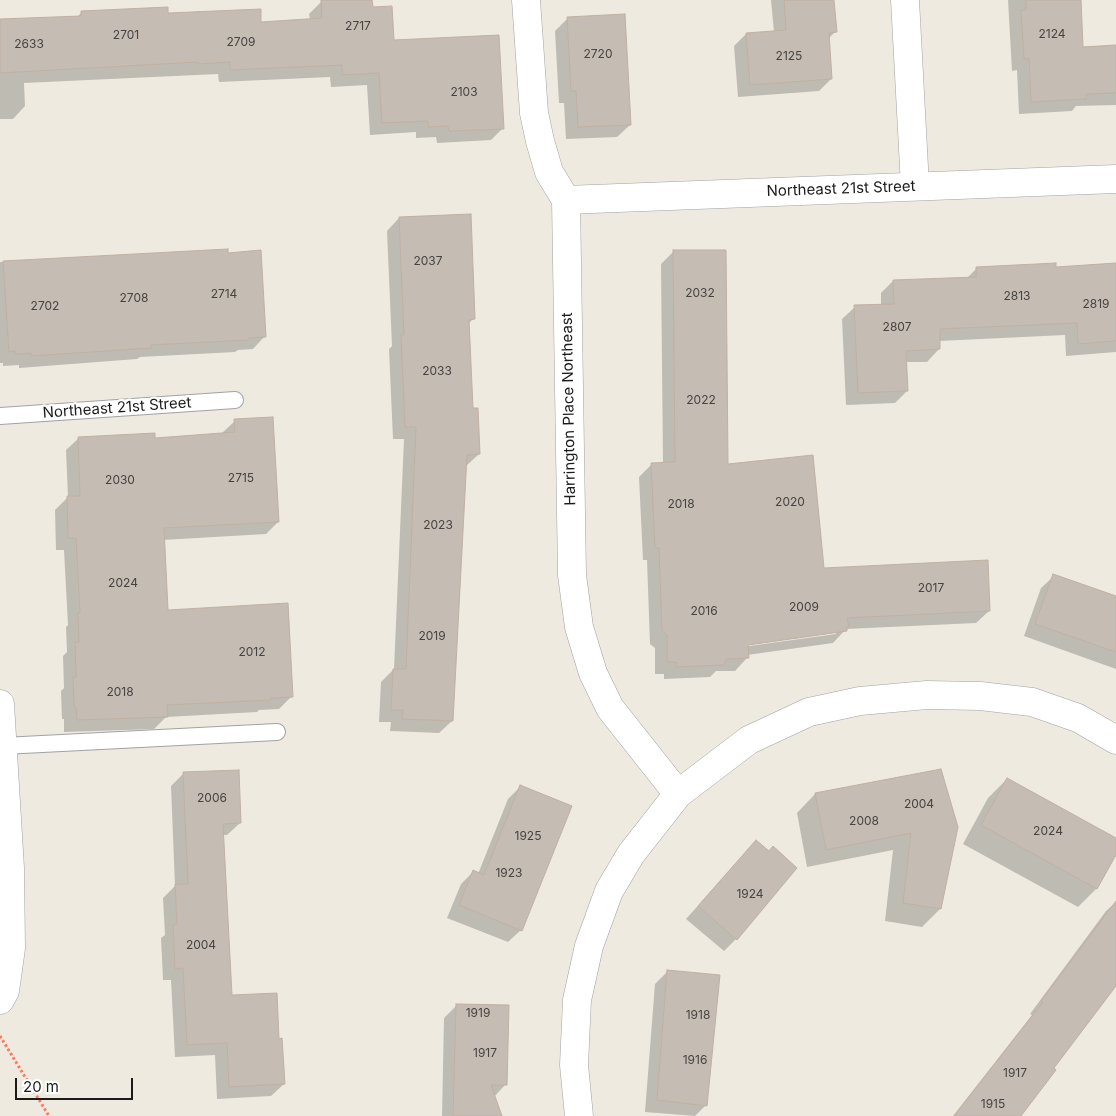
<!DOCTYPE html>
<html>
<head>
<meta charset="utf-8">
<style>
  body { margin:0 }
  #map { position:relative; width:1116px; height:1116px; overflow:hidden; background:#eeeae0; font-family:Inter,sans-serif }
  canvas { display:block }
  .scale { position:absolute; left:15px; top:1078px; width:118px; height:22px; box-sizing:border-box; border:2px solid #1b1b1b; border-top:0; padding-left:6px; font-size:15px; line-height:18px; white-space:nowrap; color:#1b1b1b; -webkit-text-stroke:4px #fff; paint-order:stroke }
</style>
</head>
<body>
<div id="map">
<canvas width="1116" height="1116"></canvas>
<div class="scale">20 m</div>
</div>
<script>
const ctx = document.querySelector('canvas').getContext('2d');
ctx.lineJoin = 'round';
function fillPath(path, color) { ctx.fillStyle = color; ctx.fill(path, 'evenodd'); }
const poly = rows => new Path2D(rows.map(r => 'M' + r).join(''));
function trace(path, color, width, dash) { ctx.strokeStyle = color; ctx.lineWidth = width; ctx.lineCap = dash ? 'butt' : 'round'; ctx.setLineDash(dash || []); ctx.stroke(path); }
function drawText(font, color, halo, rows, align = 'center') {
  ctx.font = font + ' Inter,sans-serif'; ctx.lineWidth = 4.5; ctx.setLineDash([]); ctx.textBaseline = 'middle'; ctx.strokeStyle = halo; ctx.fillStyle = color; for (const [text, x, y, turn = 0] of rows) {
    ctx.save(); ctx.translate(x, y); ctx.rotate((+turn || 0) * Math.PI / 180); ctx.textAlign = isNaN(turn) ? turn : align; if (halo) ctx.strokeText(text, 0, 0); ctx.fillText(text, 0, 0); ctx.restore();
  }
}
fillPath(poly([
  [371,0,371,9,392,42,503,128,491,140,437,143,436,137,416,138,416,132,370,135,367,85,331,87,330,77,219,82,218,74,24,83,25,106,13,119,0,119,0,20,77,17,81,13,167,14,260,23,310,20,309,14,322,1],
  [771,0,833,0,835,32,828,39,831,79,819,91,738,97,734,46,746,34,774,32],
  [1008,0,1079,0,1082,48,1116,47,1116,105,1076,106,1072,111,1019,114,1017,70,1012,71],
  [568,18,630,125,617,137,566,139,564,103,559,103,555,31],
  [399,218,473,319,468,324,472,409,479,454,465,467,452,721,439,733,390,731,391,722,379,722,381,682,394,669,404,439,393,439,389,349,392,346,387,231],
  [227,251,265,336,253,349,238,350,235,352,140,357,137,359,19,368,19,365,3,366,3,363,0,363,0,262],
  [674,251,727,465,823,569,989,611,976,623,846,629,833,643,747,655,747,658,735,671,716,671,710,677,664,679,664,674,655,674,655,648,650,644,647,560,643,560,639,477,652,464,663,464,661,264],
  [836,631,836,634,742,647,742,644],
  [1116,265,1116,352,1066,356,1065,335,939,341,939,349,927,362,906,362,907,391,895,403,846,405,842,319,855,307,881,306,881,293,893,281,967,278,976,269,1055,269],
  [235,421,278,522,266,534,163,540,167,612,292,696,279,709,259,710,257,712,166,717,154,729,64,732,64,719,62,719,61,691,64,688,63,656,67,652,66,627,68,625,64,550,56,550,55,510,68,497,66,450,79,438,154,439,222,433],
  [1054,576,1116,598,1116,669,1024,636,1041,588],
  [940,771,940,909,922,927,885,921,893,850,807,867,797,813,815,794],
  [184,773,240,823,227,835,222,835,230,996,278,1040,284,1084,271,1096,217,1099,215,1055,175,1057,171,980,163,980,161,938,165,935,163,898,175,886,171,786],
  [1007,779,1116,839,1116,853,1096,889,1078,907,963,844,988,798],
  [521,786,521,930,508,942,447,918,461,884,473,872,478,874,508,799],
  [756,841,736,939,724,951,686,919],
  [1116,902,1116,984,1052,1069,1019,1116,953,1116,1032,1015,1030,1014,1106,911],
  [668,971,706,1105,695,1116,645,1112,655,984],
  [457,1005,505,1085,494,1097,500,1116,442,1116,444,1018]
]), '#0003');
const building = poly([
  [321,0,372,0,373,7,392,6,394,40,499,35,504,129,449,131,448,126,428,127,428,121,382,123,379,73,342,75,342,65,230,70,230,62,198,64,198,62,0,73,0,19,81,16,81,11,168,7,168,13,261,9,261,22,322,18,321,0],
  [784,0,834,0,837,32,829,33,832,79,750,85,746,33,786,30,784,0],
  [1026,0,1081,0,1083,47,1116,45,1116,93,1086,94,1086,99,1031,102,1029,58,1024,59,1021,10,1026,10,1026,0],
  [625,14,631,125,578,127,576,91,571,91,567,17,625,14],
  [471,214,475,319,469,320,473,408,478,408,480,454,467,455,453,721,402,719,403,710,391,710,393,669,406,669,416,427,405,427,401,335,404,335,399,217,471,214],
  [228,249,228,253,261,250,266,337,249,338,249,340,151,345,151,348,31,356,31,353,15,354,15,351,9,352,3,261,228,249],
  [673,250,726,250,728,464,813,455,824,568,988,560,990,611,847,618,849,627,847,627,847,631,748,645,749,658,727,659,724,665,676,667,676,662,667,662,667,635,662,631,659,548,655,548,651,463,675,462,673,250],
  [1056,263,1056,267,1116,263,1116,341,1078,344,1077,323,940,329,940,349,906,351,908,391,858,393,854,305,894,304,893,280,976,277,976,267,1056,263],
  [273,417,279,522,164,528,168,610,288,603,293,697,271,698,271,700,167,705,168,717,77,720,76,707,74,707,73,677,76,677,75,642,79,642,78,613,80,613,76,538,68,538,67,496,80,496,78,437,155,433,155,438,235,432,234,419,273,417],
  [1053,574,1116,596,1116,652,1035,624,1053,574],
  [941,769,958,827,941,909,903,903,911,833,826,850,815,793,941,769],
  [239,770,241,823,223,824,232,995,277,993,279,1039,282,1038,285,1084,229,1087,227,1043,187,1045,183,968,175,969,173,925,177,924,175,884,188,884,183,772,239,770],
  [1007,778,1116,838,1116,855,1097,889,981,825,1007,778],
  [520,785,572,806,522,931,459,905,473,870,484,875,520,785],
  [756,840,769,851,773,846,797,868,737,940,698,906,756,840],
  [1116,901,1116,986,1054,1068,1056,1070,1021,1116,954,1116,1043,1002,1041,1001,1116,901],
  [667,970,720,975,707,1106,657,1100,667,970],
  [456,1004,509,1005,507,1085,491,1085,502,1116,453,1116,456,1004]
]);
fillPath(building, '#c5bcb3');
trace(building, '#c0b0a1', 1);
const lane = poly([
  [0,416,235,400],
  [3,746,277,732]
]);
const street = poly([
  [526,0,534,113,540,141,549,172,566,200,572,575,579,627,593,673,610,708,678,794],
  [905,0,915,186],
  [566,200,1116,179],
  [0,704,10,868,11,948,5,991,0,1000],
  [579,1116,574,1065,577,1000,589,946,609,891,631,854,678,794,749,740,809,712,860,701,927,695,980,696,1032,702,1078,718,1116,740]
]);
trace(lane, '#a2a2a2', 18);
trace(street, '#a2a2a2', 29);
trace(poly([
  [0,1036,49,1116]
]), '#ff785f', 3, [2.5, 2.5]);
trace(lane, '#fff', 16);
trace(street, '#fff', 28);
drawText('12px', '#464341', null, [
  ["2717",358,26],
  ["2124",1052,34],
  ["2701",126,35],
  ["2709",241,42],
  ["2633",29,44],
  ["2720",598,54],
  ["2125",789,56],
  ["2103",464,92],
  ["2037",428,261],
  ["2032",700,293],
  ["2714",224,294],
  ["2813",1017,296],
  ["2708",134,298],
  ["2819",1096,304],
  ["2702",45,306],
  ["2807",897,327],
  ["2033",437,371],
  ["2022",701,400],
  ["2715",241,478],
  ["2030",120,480],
  ["2020",790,502],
  ["2018",681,504],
  ["2023",438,525],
  ["2024",123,583],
  ["2017",931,588],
  ["2009",804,607],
  ["2016",704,611],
  ["2019",432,636],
  ["2012",252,652],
  ["2018",120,692],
  ["2006",212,798],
  ["2004",919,804],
  ["2008",864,821],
  ["2024",1048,831],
  ["1925",528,836],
  ["1923",509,873],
  ["1924",750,894],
  ["2004",201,945],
  ["1919",478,1013],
  ["1918",698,1015],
  ["1917",485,1053],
  ["1916",695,1060],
  ["1917",1015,1073],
  ["1915",993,1104]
]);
drawText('15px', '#1b1b1b', '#fff', [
  ["Northeast 21st Street",841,189,-2],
  ["Northeast 21st Street",117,408,-4],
  ["Harrington Place Northeast",569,409,-91]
]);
</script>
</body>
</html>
